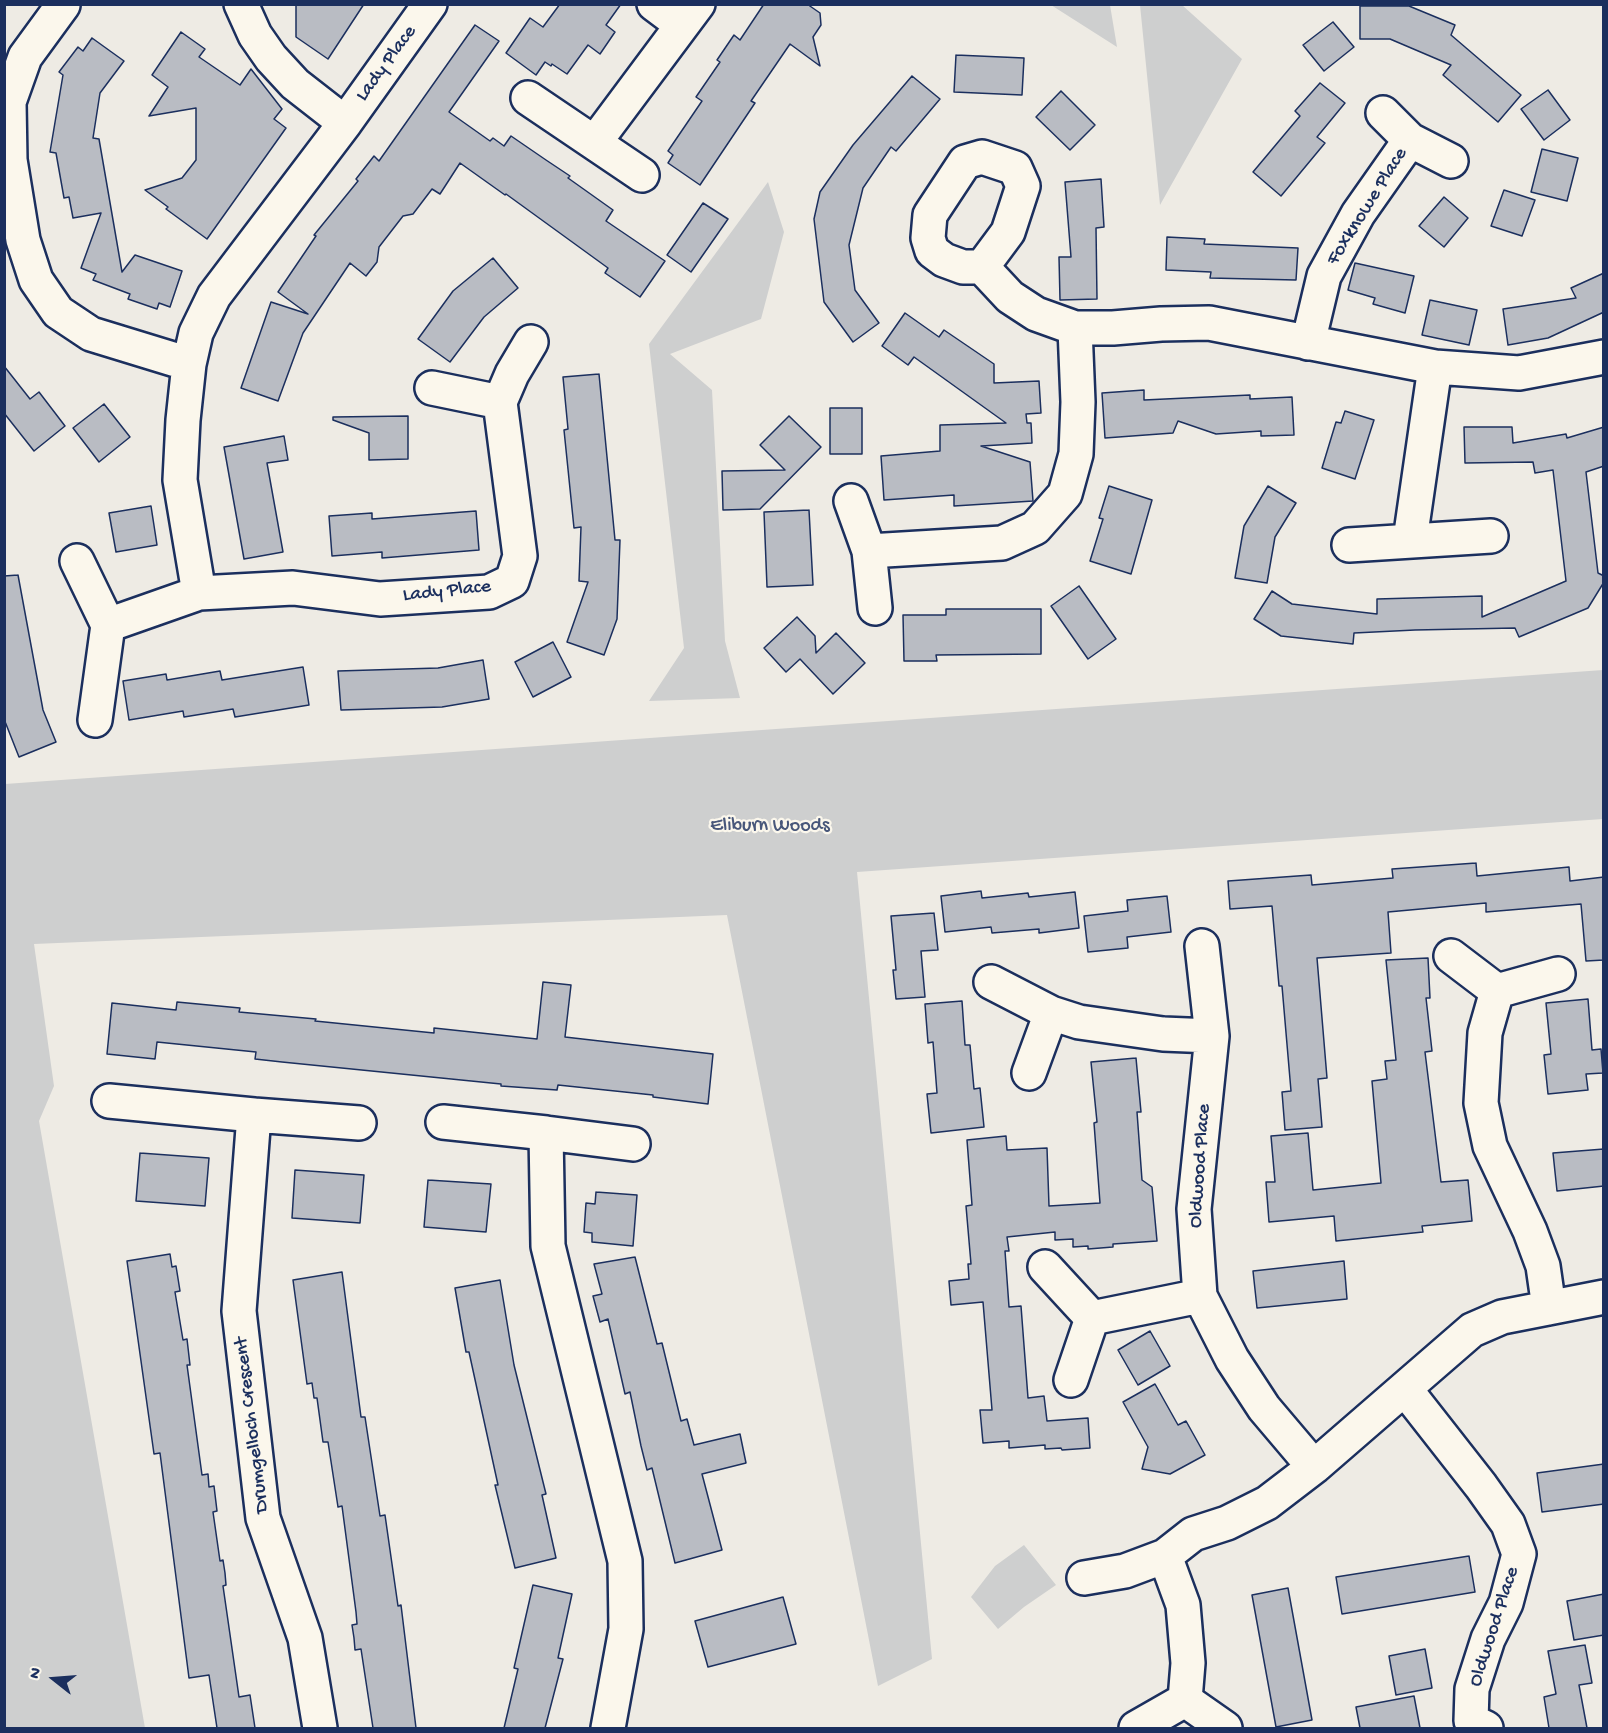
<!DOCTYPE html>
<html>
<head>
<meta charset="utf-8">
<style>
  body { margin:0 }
  #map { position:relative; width:1608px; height:1733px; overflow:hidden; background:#eeebe4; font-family:"Gochi Hand",sans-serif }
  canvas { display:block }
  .frame { position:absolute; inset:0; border:6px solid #1b2f5e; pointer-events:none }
  .north { position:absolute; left:24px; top:1649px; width:60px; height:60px; -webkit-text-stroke:4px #fbf7ec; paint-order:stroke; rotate:287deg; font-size:16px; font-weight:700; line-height:24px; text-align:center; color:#1b2f5e }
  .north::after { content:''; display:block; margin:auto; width:21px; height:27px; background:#1b2f5e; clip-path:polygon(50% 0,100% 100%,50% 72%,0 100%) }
</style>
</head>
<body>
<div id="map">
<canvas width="1608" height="1733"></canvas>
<div class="frame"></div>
<div class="north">N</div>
</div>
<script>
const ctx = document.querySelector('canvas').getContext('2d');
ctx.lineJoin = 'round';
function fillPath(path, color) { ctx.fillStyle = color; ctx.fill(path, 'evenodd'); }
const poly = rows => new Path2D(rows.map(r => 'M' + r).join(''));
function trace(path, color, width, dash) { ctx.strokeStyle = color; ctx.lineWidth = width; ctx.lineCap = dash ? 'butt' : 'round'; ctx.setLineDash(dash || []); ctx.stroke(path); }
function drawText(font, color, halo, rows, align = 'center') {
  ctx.font = font + ' "Gochi Hand",sans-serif'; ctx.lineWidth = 4.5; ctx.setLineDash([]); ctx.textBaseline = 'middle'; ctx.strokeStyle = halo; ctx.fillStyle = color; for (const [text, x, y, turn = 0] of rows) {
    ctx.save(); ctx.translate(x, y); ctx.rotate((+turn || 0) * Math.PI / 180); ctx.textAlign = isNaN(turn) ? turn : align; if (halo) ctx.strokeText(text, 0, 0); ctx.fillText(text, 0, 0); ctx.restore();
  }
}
fillPath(poly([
  [1051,5,1110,5,1117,47],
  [1140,5,1182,5,1242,59,1160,205],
  [768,182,784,232,761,319,670,354,712,390,725,641,740,698,649,701,684,648,649,344],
  [1603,670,1603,819,857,872,932,1659,878,1686,727,915,34,944,54,1086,39,1121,145,1728,5,1728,5,784],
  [1024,1545,1056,1585,1024,1607,998,1629,971,1597,995,1566]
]), '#cecfcf');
const building = poly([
  [296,4,364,4,328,59,296,37,296,4],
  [560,4,621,4,606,25,615,32,600,54,588,45,567,74,552,64,551,66,545,62,536,75,506,53,530,18,543,27,560,4],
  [764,4,807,4,820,13,821,25,813,37,820,66,790,44,751,101,755,103,700,185,668,163,673,155,668,151,702,101,696,97,720,62,717,60,734,35,740,40,764,4],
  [1360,6,1409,6,1455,25,1451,35,1521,95,1498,122,1443,75,1451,65,1390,39,1360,39,1360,6],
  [1333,22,1354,47,1324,71,1303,45,1333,22],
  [475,25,499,41,449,112,490,141,493,138,504,146,511,136,546,160,570,176,568,178,613,210,606,221,665,261,640,297,605,273,608,268,506,194,505,195,460,163,440,194,432,189,413,214,403,216,379,247,377,262,366,276,350,263,303,333,278,401,241,388,271,302,308,314,278,292,316,236,314,235,358,181,356,179,374,156,379,161,475,25],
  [181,32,205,49,199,57,240,85,251,69,282,109,274,119,286,128,207,239,166,209,168,207,145,190,182,178,196,160,196,108,149,116,168,87,152,75,181,32],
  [92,38,124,61,100,93,93,138,99,139,122,272,135,255,182,271,170,307,159,303,157,309,128,299,130,294,93,280,96,274,81,268,101,213,73,218,69,197,64,198,56,153,50,152,63,75,59,72,78,47,83,51,92,38],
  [956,55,1024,58,1022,95,954,92,956,55],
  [912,76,940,99,896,151,891,147,863,188,849,245,855,290,879,323,853,342,824,302,814,219,820,192,853,145,912,76],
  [1320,83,1345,103,1317,137,1325,143,1281,196,1253,172,1300,116,1295,111,1320,83],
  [1548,90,1570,120,1544,140,1521,109,1548,90],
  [1061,91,1095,125,1070,150,1036,117,1061,91],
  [1542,149,1578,158,1567,201,1531,192,1542,149],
  [1101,179,1104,227,1096,228,1097,299,1060,300,1059,257,1071,257,1065,182,1101,179],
  [1504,190,1535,200,1522,236,1491,226,1504,190],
  [1444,197,1468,218,1444,247,1419,226,1444,197],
  [703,203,728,219,691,272,667,255,703,203],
  [1167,237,1205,239,1204,244,1298,248,1296,280,1210,278,1211,272,1166,270,1167,237],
  [493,258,518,288,484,317,450,362,418,339,453,291,493,258],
  [1355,263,1414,276,1405,313,1373,304,1375,298,1348,290,1355,263],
  [1604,273,1604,312,1548,338,1508,345,1503,309,1576,298,1571,288,1604,273],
  [1430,300,1477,310,1469,345,1422,335,1430,300],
  [905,313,939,337,944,330,994,364,994,383,1039,381,1041,413,1026,414,1027,423,1031,423,1032,443,981,446,1030,462,1033,501,954,506,954,495,884,500,881,456,940,451,940,425,1006,423,914,357,908,365,882,346,905,313],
  [4,366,30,399,39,392,65,426,34,451,4,413,4,366],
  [599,374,615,540,620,540,617,619,604,655,567,642,588,582,579,581,581,527,574,528,564,430,568,429,563,377,599,374],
  [1144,390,1144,400,1250,395,1250,399,1292,397,1294,435,1261,436,1261,431,1216,434,1178,421,1173,433,1105,438,1102,393,1144,390],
  [104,404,130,437,99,462,73,428,104,404],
  [830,408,862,408,862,454,830,454,830,408],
  [1345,411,1374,420,1355,479,1322,468,1336,422,1341,423,1345,411],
  [408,416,408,459,369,460,369,433,333,420,333,417,408,416],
  [789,416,821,447,760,509,723,510,722,471,785,470,760,445,789,416],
  [1464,427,1512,427,1513,443,1566,434,1567,438,1604,427,1604,466,1586,472,1598,573,1604,576,1604,582,1588,608,1519,637,1515,628,1415,630,1354,633,1353,644,1281,636,1254,619,1272,591,1292,604,1377,614,1377,599,1482,596,1482,617,1566,581,1553,470,1535,473,1533,462,1465,463,1464,427],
  [284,436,288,460,267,463,283,552,244,559,224,447,284,436],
  [1109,486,1152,500,1131,574,1090,561,1103,519,1099,518,1109,486],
  [1268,486,1296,503,1275,537,1267,583,1235,578,1244,526,1268,486],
  [151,506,157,545,116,552,109,513,151,506],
  [809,510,813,585,767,587,764,512,809,510],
  [476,511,479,550,382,558,382,552,332,556,329,516,372,513,372,519,476,511],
  [18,575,43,710,56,742,19,757,4,719,4,576,18,575],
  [1079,586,1116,639,1088,659,1051,606,1079,586],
  [946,609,1041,609,1041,654,936,655,937,661,904,661,903,615,946,615,946,609],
  [797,617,815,636,816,653,836,633,865,663,833,694,800,659,786,672,764,648,797,617],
  [553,642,571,677,533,697,515,662,553,642],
  [483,660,489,699,442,707,341,710,338,671,438,668,483,660],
  [303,667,309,705,235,717,233,709,184,717,183,711,129,720,123,681,166,674,167,680,220,671,222,680,303,667],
  [1476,863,1477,876,1569,867,1570,881,1604,877,1604,960,1586,961,1581,904,1486,912,1486,903,1388,912,1391,953,1317,958,1327,1078,1318,1079,1322,1127,1285,1130,1282,1092,1291,1091,1282,986,1279,986,1272,906,1230,909,1228,881,1311,875,1312,885,1393,878,1392,869,1476,863],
  [981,891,982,898,1028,893,1029,897,1075,892,1079,928,1039,933,1039,929,992,933,991,927,945,932,941,896,981,891],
  [1167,896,1171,932,1127,937,1128,948,1088,952,1084,916,1128,911,1127,900,1167,896],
  [934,913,938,950,921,951,925,997,896,999,893,970,896,970,891,916,934,913],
  [1428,958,1430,998,1426,998,1432,1051,1425,1052,1441,1182,1468,1180,1472,1221,1422,1226,1423,1232,1336,1241,1334,1216,1269,1222,1266,1182,1275,1182,1271,1136,1308,1133,1313,1190,1381,1183,1372,1081,1387,1079,1385,1061,1396,1060,1386,960,1428,958],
  [543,982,571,985,565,1037,713,1054,708,1104,653,1097,653,1095,558,1085,557,1090,501,1086,501,1084,282,1062,255,1059,256,1052,157,1042,155,1059,107,1054,112,1003,176,1010,177,1002,240,1008,239,1012,316,1019,315,1021,434,1033,434,1028,537,1039,543,982],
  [1588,999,1592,1050,1601,1049,1603,1073,1586,1074,1588,1090,1548,1094,1544,1055,1551,1054,1546,1003,1588,999],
  [962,1001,965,1045,970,1045,974,1089,980,1088,984,1127,931,1133,927,1094,937,1093,933,1042,928,1043,925,1004,962,1001],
  [1136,1058,1141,1112,1137,1112,1142,1180,1152,1187,1157,1241,1113,1244,1113,1247,1088,1249,1088,1246,1073,1247,1073,1239,1055,1240,1055,1232,1007,1237,1009,1251,1005,1251,1009,1307,1021,1306,1028,1398,1044,1396,1047,1421,1088,1418,1090,1448,1062,1450,1061,1448,1045,1449,1045,1445,1009,1448,1009,1441,983,1443,980,1410,992,1410,983,1302,951,1305,949,1281,969,1279,968,1264,971,1264,966,1206,972,1205,967,1140,1006,1136,1007,1150,1047,1148,1049,1206,1100,1203,1094,1123,1097,1122,1091,1062,1136,1058],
  [1604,1149,1604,1186,1557,1191,1553,1153,1604,1149],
  [140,1153,209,1158,205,1206,136,1201,140,1153],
  [295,1170,364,1175,360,1223,292,1218,295,1170],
  [428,1180,491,1184,486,1232,424,1227,428,1180],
  [596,1192,637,1195,633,1246,592,1242,592,1233,584,1232,586,1203,595,1204,596,1192],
  [170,1254,172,1267,176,1266,180,1291,175,1292,183,1340,187,1339,190,1365,187,1365,202,1475,208,1474,209,1487,214,1486,217,1511,213,1512,220,1561,223,1560,225,1573,226,1585,223,1586,239,1697,250,1695,255,1728,217,1728,209,1675,189,1678,160,1453,154,1454,127,1261,170,1254],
  [635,1257,657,1344,662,1343,681,1421,687,1419,694,1445,740,1434,746,1463,702,1474,722,1550,675,1563,652,1468,647,1470,641,1446,630,1392,625,1394,608,1319,600,1322,593,1296,602,1294,594,1264,635,1257],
  [1344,1261,1347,1299,1257,1308,1253,1271,1344,1261],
  [342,1272,361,1417,365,1417,380,1516,385,1515,398,1606,401,1605,416,1728,373,1728,361,1649,355,1650,354,1638,352,1625,357,1624,356,1612,342,1506,338,1507,328,1442,323,1442,317,1398,314,1398,312,1383,307,1384,293,1280,342,1272],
  [500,1280,514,1365,546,1494,542,1495,556,1558,515,1568,495,1485,498,1485,469,1352,466,1352,455,1288,500,1280],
  [1150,1331,1170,1366,1138,1385,1118,1350,1150,1331],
  [1155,1384,1178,1425,1186,1421,1205,1455,1170,1474,1142,1469,1148,1447,1123,1402,1155,1384],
  [1604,1464,1604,1504,1542,1512,1537,1473,1604,1464],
  [1469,1556,1475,1592,1342,1614,1336,1577,1469,1556],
  [533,1585,572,1594,558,1658,563,1659,545,1728,504,1728,518,1669,514,1668,533,1585],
  [1288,1588,1312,1720,1276,1727,1252,1595,1288,1588],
  [1604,1594,1604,1635,1574,1640,1567,1601,1604,1594],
  [783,1597,796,1644,708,1667,695,1621,783,1597],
  [1585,1645,1592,1683,1579,1685,1587,1728,1549,1728,1544,1697,1556,1694,1548,1651,1585,1645],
  [1425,1649,1432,1688,1396,1695,1389,1656,1425,1649],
  [1414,1696,1420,1728,1360,1728,1356,1707,1414,1696]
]);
fillPath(building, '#b9bcc3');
trace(building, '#1b2f5e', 1.5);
const minor = poly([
  [241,4,255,35,271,58,295,84,345,123],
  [654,4,682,25],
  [63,5,25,57,9,102,10,160,23,240,36,280,58,312,91,334,189,364],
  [528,98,642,175],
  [1383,113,1410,140,1451,161],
  [595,142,698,4],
  [982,267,1008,232,1023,186,1015,168,982,157,965,162,930,215,928,238,932,251,944,260,963,267,982,267,1010,297,1036,314,1075,328,1113,328,1161,324,1209,323,1435,367,1519,373,1604,357],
  [1308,343,1324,276,1358,214,1410,140],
  [432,388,500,402],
  [851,501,869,551,875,608],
  [1410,540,1435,367],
  [1349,545,1491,536],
  [869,551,1002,543,1035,528,1065,494,1076,454,1078,402,1075,328],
  [77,561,108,625,95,720],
  [199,593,180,480,183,420,189,364,196,333,214,296,345,123,430,4],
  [108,625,199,593,293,588,380,599,489,592,512,581,520,556,500,402,512,374,531,342],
  [1202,946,1212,1036,1194,1209,1200,1296,1232,1359,1264,1408,1314,1467],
  [1451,956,1497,991,1485,1033,1481,1103,1490,1146,1530,1231,1543,1266,1549,1308],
  [991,982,1051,1013],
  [1497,991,1558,974],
  [1029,1073,1051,1013,1079,1022,1163,1034,1212,1036],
  [109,1101,254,1115,239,1311,263,1518,305,1638,320,1728],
  [254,1115,359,1123],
  [443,1122,546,1133],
  [1045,1267,1092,1318],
  [1071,1380,1092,1318,1200,1296],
  [1405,1389,1481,1486,1508,1524,1519,1554,1506,1603,1488,1639,1472,1689,1471,1721,1486,1728],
  [1165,1556,1183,1605,1188,1663,1185,1700,1225,1728],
  [1084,1578,1125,1571,1165,1556,1193,1534,1227,1523,1267,1503,1314,1467,1472,1330,1502,1317,1604,1297],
  [608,1728,626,1629,625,1561,548,1246,546,1133,633,1144],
  [1136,1728,1185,1700]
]);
trace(minor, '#1b2f5e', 38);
trace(minor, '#fbf7ec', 33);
drawText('20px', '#1b2f5e', '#fbf7ec', [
  ["Lady Place",387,64,-54],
  ["Foxknowe Place",1368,207,-58],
  ["Lady Place",447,592,-6],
  ["Oldwood Place",1201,1166,-86],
  ["Drumgelloch Crescent",253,1425,-97],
  ["Oldwood Place",1495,1627,-72]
]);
drawText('20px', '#48577a', '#fbf7ec', [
  ["Eliburn Woods",770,827]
]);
</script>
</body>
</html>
